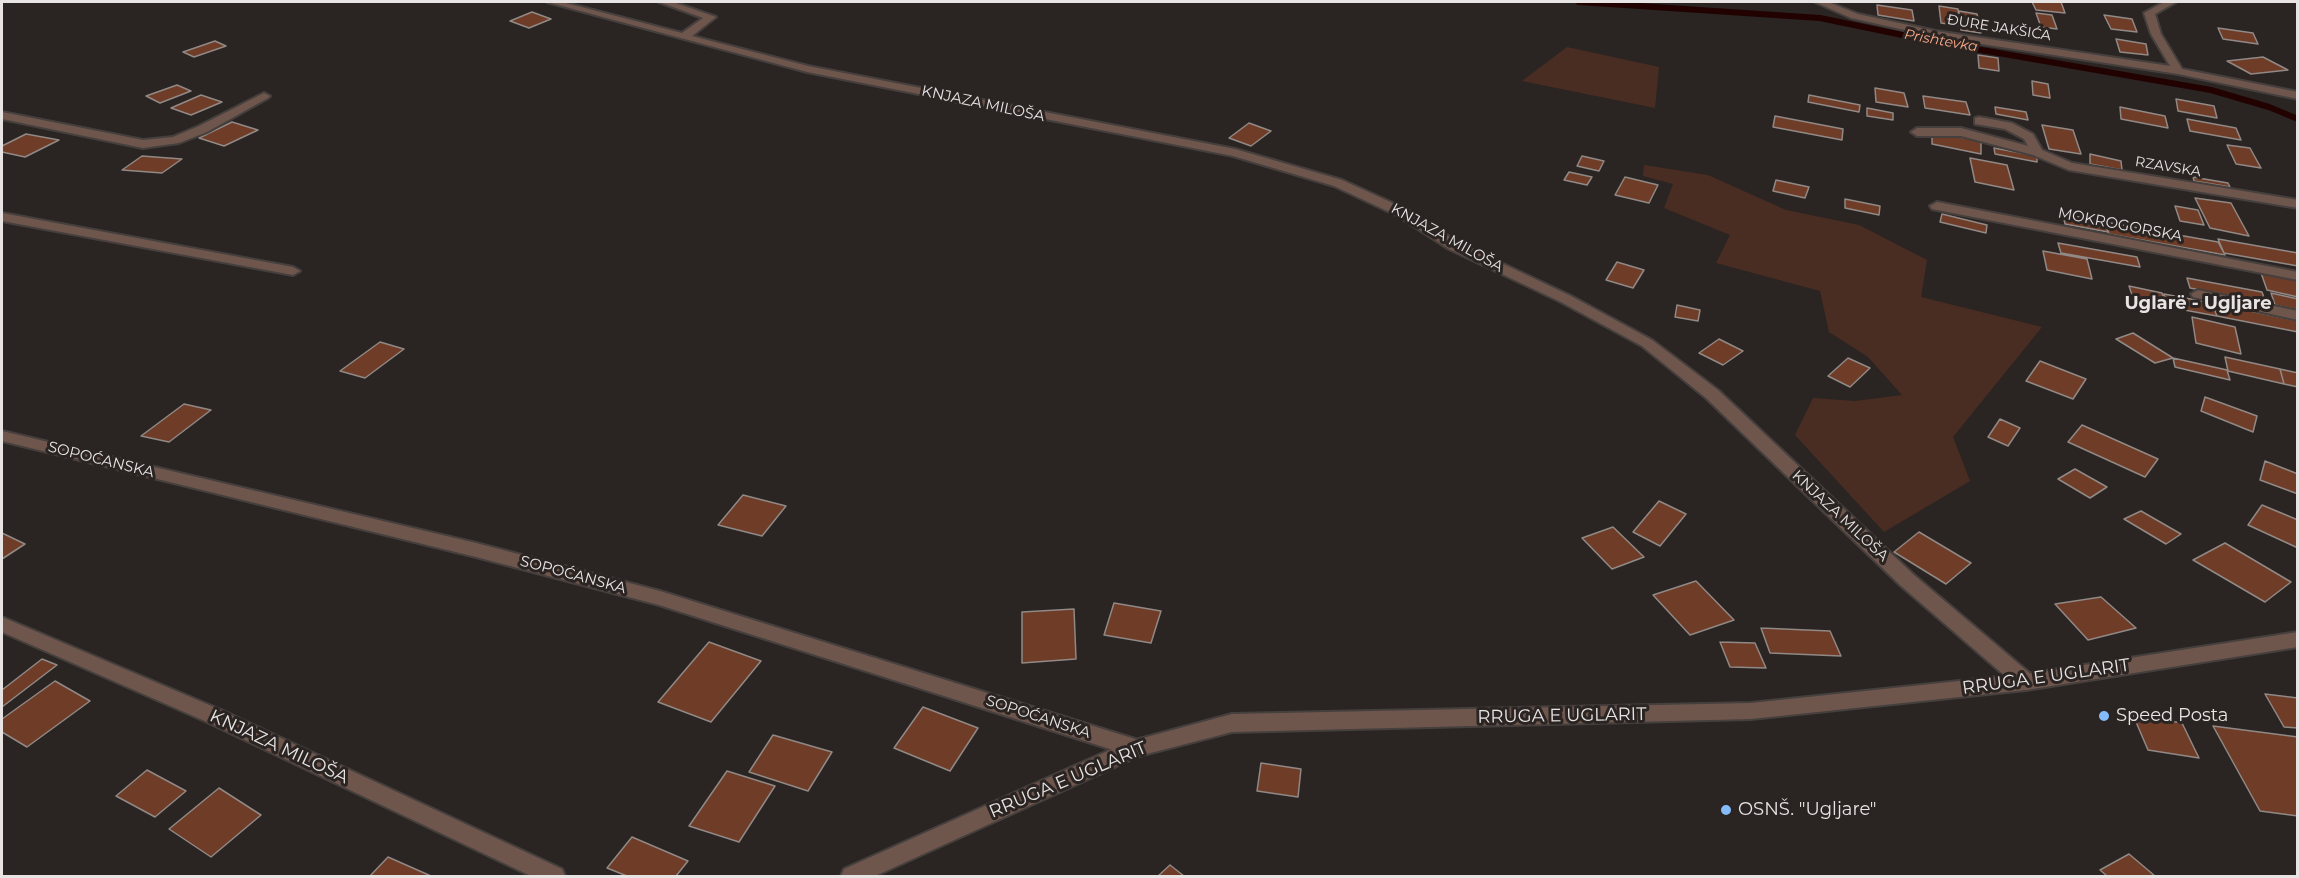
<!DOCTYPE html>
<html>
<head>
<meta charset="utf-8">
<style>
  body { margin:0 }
  #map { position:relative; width:2299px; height:878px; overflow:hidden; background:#2a2422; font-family:Montserrat,sans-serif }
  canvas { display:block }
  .frame { position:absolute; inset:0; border:3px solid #e8e4e3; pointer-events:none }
</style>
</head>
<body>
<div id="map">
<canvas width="2299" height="878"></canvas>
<div class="frame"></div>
</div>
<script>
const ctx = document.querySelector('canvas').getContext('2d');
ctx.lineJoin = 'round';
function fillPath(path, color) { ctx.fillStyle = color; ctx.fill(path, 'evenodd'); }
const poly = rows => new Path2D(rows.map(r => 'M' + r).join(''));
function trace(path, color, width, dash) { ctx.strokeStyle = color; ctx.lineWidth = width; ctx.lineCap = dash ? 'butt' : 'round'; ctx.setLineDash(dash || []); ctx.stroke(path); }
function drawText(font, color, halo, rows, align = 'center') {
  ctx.font = font + ' Montserrat,sans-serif'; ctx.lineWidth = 6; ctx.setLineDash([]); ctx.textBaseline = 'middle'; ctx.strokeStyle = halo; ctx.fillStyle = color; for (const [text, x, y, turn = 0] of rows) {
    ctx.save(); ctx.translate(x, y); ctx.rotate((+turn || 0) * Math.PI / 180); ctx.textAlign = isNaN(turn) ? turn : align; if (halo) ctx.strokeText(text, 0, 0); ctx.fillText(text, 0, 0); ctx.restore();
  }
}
fillPath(poly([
  [1567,47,1659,67,1655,108,1522,81],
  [1644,165,1708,175,1786,210,1859,225,1927,260,1921,297,2042,327,1953,437,1970,481,1884,532,1795,435,1813,398,1855,401,1902,395,1868,357,1829,332,1820,291,1716,263,1730,235,1664,208,1673,184,1643,176]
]), '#4a2d22');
trace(poly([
  [1579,2,1820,18,1941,43,2211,90,2269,107,2298,119]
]), '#210200', 6);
const building = poly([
  [2032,2,2061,2,2065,13,2036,10,2032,2],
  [1877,5,1912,10,1914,21,1878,15,1877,5],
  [1939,6,1958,9,1960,26,1941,23,1939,6],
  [1959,11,1977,14,1981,33,1961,30,1959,11],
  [532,12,551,19,529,28,510,21,532,12],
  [2036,13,2052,15,2057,29,2041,27,2036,13],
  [2104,15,2132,19,2137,32,2111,29,2104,15],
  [2218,28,2253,33,2258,44,2223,39,2218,28],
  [2116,39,2146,44,2148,55,2120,52,2116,39],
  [215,41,226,46,194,57,183,52,215,41],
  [1978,55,1998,58,1999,71,1979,68,1978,55],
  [2263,57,2288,70,2251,74,2227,61,2263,57],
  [2032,81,2048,84,2050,98,2033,95,2032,81],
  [177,85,191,91,160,103,146,96,177,85],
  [1875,88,1904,93,1908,107,1876,102,1875,88],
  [201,95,222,102,191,115,171,108,201,95],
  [1809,95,1860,105,1859,112,1808,102,1809,95],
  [1923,96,1966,102,1970,115,1925,108,1923,96],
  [2176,99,2214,106,2217,118,2178,111,2176,99],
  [1995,107,2026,112,2028,120,1996,114,1995,107],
  [2120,107,2165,116,2168,128,2121,119,2120,107],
  [1867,108,1893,113,1893,120,1867,116,1867,108],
  [1775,116,1843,129,1842,140,1773,127,1775,116],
  [2187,119,2236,128,2241,140,2190,131,2187,119],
  [232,122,258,130,224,146,199,138,232,122],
  [1249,123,1271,131,1251,146,1229,138,1249,123],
  [2042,125,2073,130,2081,154,2049,149,2042,125],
  [1932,132,1981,141,1981,154,1932,144,1932,132],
  [26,134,59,140,25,157,2,152,2,146,26,134],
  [2227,145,2250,148,2261,168,2236,164,2227,145],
  [1994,148,2037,156,2037,162,1995,154,1994,148],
  [2090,154,2121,161,2122,170,2090,164,2090,154],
  [142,156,182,159,162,173,122,170,142,156],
  [1582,156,1604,161,1599,171,1577,166,1582,156],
  [1970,158,2007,165,2014,190,1975,182,1970,158],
  [1569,172,1592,177,1587,185,1564,180,1569,172],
  [1625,177,1658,185,1649,203,1615,195,1625,177],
  [2193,177,2228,183,2230,187,2194,181,2193,177],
  [1776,180,1809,187,1805,198,1773,191,1776,180],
  [2195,198,2231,203,2249,236,2210,228,2195,198],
  [1845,199,1880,206,1879,215,1845,208,1845,199],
  [2175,206,2198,210,2204,225,2180,221,2175,206],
  [1942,214,1987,225,1986,233,1940,222,1942,214],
  [2063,214,2105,222,2108,232,2065,224,2063,214],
  [2105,222,2218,242,2225,255,2109,234,2105,222],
  [2218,239,2298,253,2298,266,2224,253,2218,239],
  [2058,243,2137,257,2140,267,2061,253,2058,243],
  [2043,251,2087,259,2092,279,2047,270,2043,251],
  [1617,262,1644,270,1633,288,1606,280,1617,262],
  [2260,270,2298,278,2298,297,2267,290,2260,270],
  [2187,278,2262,292,2266,303,2190,288,2187,278],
  [2129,286,2162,293,2167,307,2134,301,2129,286],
  [2271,293,2298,299,2298,310,2275,305,2271,293],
  [2164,294,2212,303,2217,316,2168,307,2164,294],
  [2212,303,2298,321,2298,332,2217,316,2212,303],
  [1677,305,1700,310,1698,321,1675,317,1677,305],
  [2192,317,2235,327,2241,354,2196,343,2192,317],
  [2133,333,2173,358,2155,363,2116,339,2133,333],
  [1719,339,1743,351,1723,365,1699,353,1719,339],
  [380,342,404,349,365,378,340,371,380,342],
  [2225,357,2280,369,2284,384,2228,371,2225,357],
  [1848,358,1870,368,1850,387,1828,376,1848,358],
  [2173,358,2227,370,2230,380,2175,367,2173,358],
  [2040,361,2086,379,2073,399,2026,381,2040,361],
  [2280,369,2298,373,2298,387,2284,384,2280,369],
  [2205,397,2257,416,2253,432,2201,411,2205,397],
  [184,404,211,410,169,442,141,436,184,404],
  [2000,419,2020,428,2008,446,1988,437,2000,419],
  [2082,425,2158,459,2145,477,2068,442,2082,425],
  [2265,461,2298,474,2298,494,2260,480,2265,461],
  [2075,469,2107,487,2090,498,2058,479,2075,469],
  [743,495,786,506,762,536,718,525,743,495],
  [1659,501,1686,514,1660,546,1633,532,1659,501],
  [2262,505,2298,520,2298,548,2248,525,2262,505],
  [2141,511,2181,534,2166,544,2124,519,2141,511],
  [1613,527,1644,557,1612,569,1582,538,1613,527],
  [1919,532,1971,563,1946,584,1894,552,1919,532],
  [2,533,25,544,2,559,2,533],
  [2225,543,2291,582,2265,602,2193,560,2225,543],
  [1696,581,1734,620,1690,635,1653,595,1696,581],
  [2101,597,2136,628,2088,640,2055,604,2101,597],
  [1114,603,1161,611,1151,643,1104,635,1114,603],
  [1074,609,1076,659,1022,663,1022,612,1074,609],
  [1761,628,1830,631,1841,656,1770,653,1761,628],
  [709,642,761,661,711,722,658,702,709,642],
  [1720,642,1755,643,1766,668,1730,667,1720,642],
  [42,659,57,665,2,707,2,690,42,659],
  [55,681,90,701,27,747,2,732,2,719,55,681],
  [2265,694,2298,698,2298,728,2284,727,2265,694],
  [923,707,978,728,950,771,894,748,923,707],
  [2133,715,2182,723,2199,758,2148,750,2133,715],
  [2213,726,2298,737,2298,816,2260,811,2213,726],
  [773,735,832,752,808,791,749,772,773,735],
  [1261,763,1301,769,1298,797,1257,791,1261,763],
  [147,770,186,791,155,817,116,796,147,770],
  [727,771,775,786,739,842,689,826,727,771],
  [219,788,261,815,211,857,169,829,219,788],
  [632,837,688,861,676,876,627,876,607,868,632,837],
  [2129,854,2155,876,2107,876,2100,870,2129,854],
  [388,857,431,876,370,876,388,857],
  [1170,865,1184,876,1158,876,1170,865]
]);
fillPath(building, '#6f3c27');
trace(building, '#908986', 1.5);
const minor = poly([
  [547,2,562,2,682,33,703,18,659,2,673,2,716,17,692,36,808,66,1235,149,1342,180,1408,210,1459,243,1571,296,1652,340,1718,390,1914,575,2033,676,2036,682,2033,688,2026,690,2019,688,1900,585,1706,398,1642,346,1561,302,1449,249,1398,216,1334,186,1233,156,807,72,547,2],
  [1815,2,1828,2,1858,14,1936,31,2170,66,2151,34,2144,13,2164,2,2176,2,2155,14,2161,34,2182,69,2298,92,2298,99,2178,74,1936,37,1851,18,1815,2],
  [264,93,270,96,268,98,207,132,179,143,143,148,2,119,2,112,143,140,173,137,199,126,264,93],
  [1979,117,2012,123,2033,134,2042,150,2072,163,2298,200,2298,208,2069,170,2033,155,1961,136,1917,136,1911,132,1917,128,1961,128,2028,146,2024,139,2005,129,1975,124,1975,118,1979,117],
  [1937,202,2298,272,2298,280,1932,209,1930,206,1937,202],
  [2,213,293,267,300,271,293,275,2,221,2,213],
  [2198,290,2298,311,2298,320,2193,297,2191,294,2198,290],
  [2,431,476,543,660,591,1135,739,1142,742,1146,748,1142,754,1135,757,659,605,476,557,2,441,2,431],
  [2,617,221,710,562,869,565,876,531,876,207,722,2,632,2,617]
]);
const tertiary = poly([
  [2298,632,2298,647,2026,690,1751,719,1232,732,1139,756,875,876,841,876,844,869,1128,742,1232,714,1751,703,2026,674,2298,632]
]);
trace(minor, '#453f3d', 4);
trace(tertiary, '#453f3d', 4);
fillPath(minor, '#6e564d');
fillPath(tertiary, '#6e564d');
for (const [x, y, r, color] of [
  [2104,716,6,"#84bcfb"],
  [1726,810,6,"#84bcfb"]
]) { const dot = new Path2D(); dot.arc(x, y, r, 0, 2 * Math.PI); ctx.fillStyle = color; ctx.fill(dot); trace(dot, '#2a2422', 2); }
drawText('14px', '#e8e4e3', '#2a2422', [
  ["ĐURE JAKŠIĆA",1999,28,9],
  ["RZAVSKA",2168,167,9]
]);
drawText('italic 14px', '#ffab8a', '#2a2422', [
  ["Prishtevka",1941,41,10]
]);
drawText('15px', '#e8e4e3', '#2a2422', [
  ["KNJAZA MILOŠA",983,104,12],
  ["MOKROGORSKA",2120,225,11],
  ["KNJAZA MILOŠA",1447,238,29],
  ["SOPOĆANSKA",101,460,14],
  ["KNJAZA MILOŠA",1840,516,43],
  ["SOPOĆANSKA",573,575,15],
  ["SOPOĆANSKA",1038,717,18]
]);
drawText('bold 18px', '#e8e4e3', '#2a2422', [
  ["Uglarë - Ugljare",2198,304]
]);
drawText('18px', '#e8e4e3', '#2a2422', [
  ["RRUGA E UGLARIT",2046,677,-8],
  ["RRUGA E UGLARIT",1562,716,-1],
  ["KNJAZA MILOŠA",279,747,25],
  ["RRUGA E UGLARIT",1068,780,-23]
]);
drawText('18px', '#e8e4e3', '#2a2422', [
  ["Speed Posta",2116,716],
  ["OSNŠ. \"Ugljare\"",1738,810]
], 'left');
</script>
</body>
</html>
